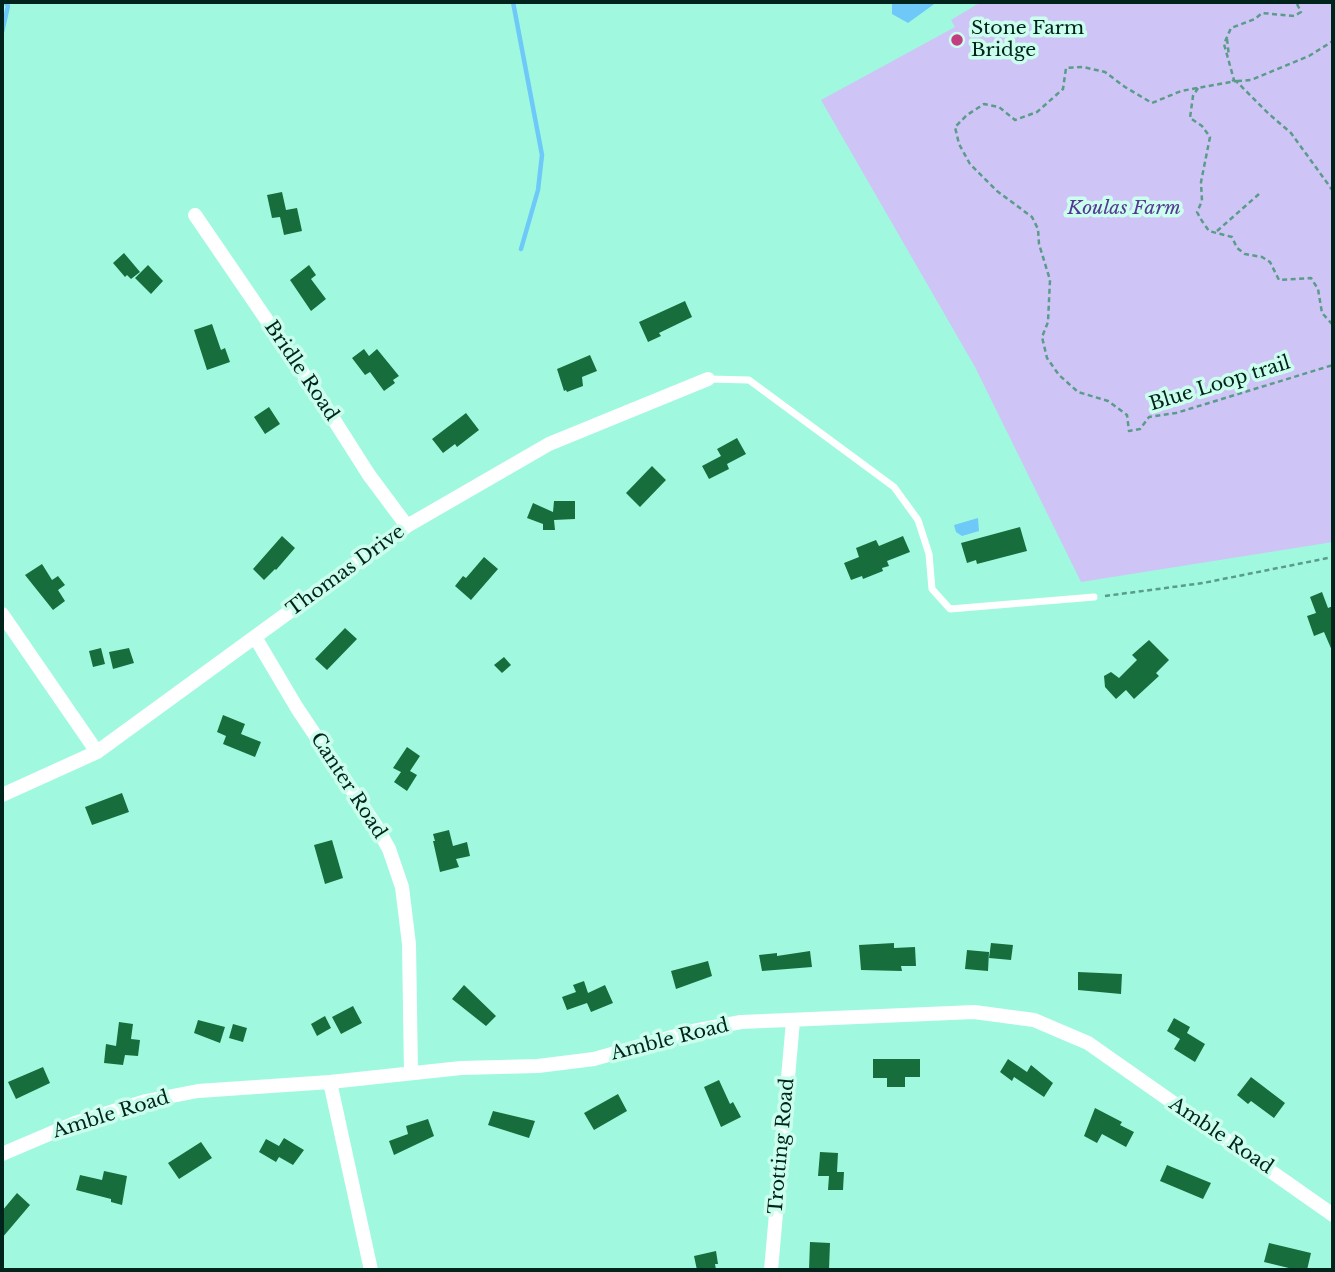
<!DOCTYPE html>
<html>
<head>
<meta charset="utf-8">
<style>
  body { margin:0 }
  #map { position:relative; width:1335px; height:1272px; overflow:hidden; background:#a0f9df; font-family:"Libre Baskerville",serif }
  canvas { display:block }
  .frame { position:absolute; inset:0; border:4px solid #00241b; pointer-events:none }
</style>
</head>
<body>
<div id="map">
<canvas width="1335" height="1272"></canvas>
<div class="frame"></div>
</div>
<script>
const ctx = document.querySelector('canvas').getContext('2d');
ctx.lineJoin = 'round';
function fillPath(path, color) { ctx.fillStyle = color; ctx.fill(path, 'evenodd'); }
const poly = rows => new Path2D(rows.map(r => 'M' + r).join(''));
function trace(path, color, width, dash) { ctx.strokeStyle = color; ctx.lineWidth = width; ctx.lineCap = dash ? 'butt' : 'round'; ctx.setLineDash(dash || []); ctx.stroke(path); }
function drawText(font, color, halo, rows, align = 'center') {
  ctx.font = font + ' "Libre Baskerville",serif'; ctx.lineWidth = 7; ctx.setLineDash([]); ctx.textBaseline = 'middle'; ctx.strokeStyle = halo; ctx.fillStyle = color; for (const [text, x, y, turn = 0] of rows) {
    ctx.save(); ctx.translate(x, y); ctx.rotate((+turn || 0) * Math.PI / 180); ctx.textAlign = isNaN(turn) ? turn : align; if (halo) ctx.strokeText(text, 0, 0); ctx.fillText(text, 0, 0); ctx.restore();
  }
}
fillPath(poly([
  [981,2,1333,2,1333,542,1081,582,975,367,821,100,955,27,951,20]
]), '#cec4f6');
fillPath(poly([
  [892,2,937,2,908,23,892,14],
  [978,518,979,531,962,536,956,532,954,525]
]), '#6ec9f9');
trace(poly([
  [513,2,542,155,538,190,521,249],
  [2,32,8,6,5,2]
]), '#6ec9f9', 4.5);
fillPath(poly([
  [282,192,286,210,297,208,302,231,284,235,280,217,272,218,267,195],
  [124,253,140,272,131,279,127,275,125,277,113,263],
  [148,265,163,281,151,294,135,278],
  [309,265,316,275,311,279,326,299,311,311,290,280],
  [685,301,692,317,659,333,661,336,648,342,639,322],
  [212,324,221,350,225,348,230,362,207,370,194,330],
  [364,349,369,356,377,349,399,376,393,380,395,383,384,391,370,372,365,375,352,358],
  [590,355,597,371,582,377,583,386,567,392,566,390,564,391,557,369],
  [269,407,280,424,265,434,254,417],
  [466,413,479,430,457,447,455,444,443,453,432,439],
  [737,438,746,454,727,464,729,469,709,479,702,466,721,456,717,449],
  [652,466,666,480,640,507,626,493],
  [554,501,575,501,575,519,554,520,555,530,543,530,543,524,527,518,533,503,553,512],
  [1020,527,1027,551,977,564,976,560,967,563,961,543],
  [282,536,295,548,276,570,275,569,264,580,253,569],
  [903,536,910,552,887,561,889,566,882,568,883,571,863,579,862,576,851,580,844,563,859,557,856,548,876,540,879,546],
  [484,557,498,569,471,600,455,586,463,576,466,578],
  [42,564,52,580,58,576,65,585,58,590,65,601,53,610,25,575],
  [1322,592,1328,608,1333,606,1333,653,1324,632,1314,636,1307,616,1316,613,1310,597],
  [345,628,357,639,327,670,315,659],
  [1149,640,1169,660,1156,673,1159,676,1134,699,1126,690,1116,699,1105,687,1104,676,1111,672,1119,678,1137,660,1132,655],
  [101,648,105,664,93,667,89,651],
  [129,648,134,663,113,669,109,652],
  [504,657,511,665,502,673,494,665],
  [223,715,245,724,241,734,261,742,255,757,223,744,226,736,217,732],
  [407,747,420,756,410,771,417,775,407,791,394,782,401,772,393,768],
  [122,793,129,812,92,825,85,807],
  [449,830,453,846,467,842,470,856,456,859,459,867,440,872,433,841,435,841,433,834],
  [332,840,343,878,325,884,314,845],
  [894,943,894,948,915,947,916,966,901,966,902,971,861,970,859,945],
  [991,943,1013,945,1011,960,989,958],
  [967,950,989,952,988,971,965,969],
  [810,951,812,967,762,971,759,955,777,953,777,956],
  [708,961,712,976,676,989,671,971],
  [1078,972,1122,974,1121,994,1078,990],
  [584,981,588,993,605,985,613,1003,591,1012,587,1003,567,1010,562,997,576,992,573,985],
  [464,985,496,1016,486,1026,452,999],
  [353,1006,362,1023,341,1034,332,1017],
  [325,1016,331,1028,317,1036,311,1024],
  [1174,1018,1190,1027,1187,1033,1205,1044,1195,1062,1174,1049,1180,1039,1167,1031],
  [198,1020,225,1027,220,1043,194,1033],
  [119,1022,133,1024,131,1039,140,1040,138,1056,125,1055,123,1065,104,1063,106,1044,116,1046],
  [233,1024,247,1028,243,1042,229,1038],
  [873,1059,920,1059,920,1077,905,1077,905,1087,887,1087,887,1078,873,1078],
  [1008,1059,1027,1072,1031,1065,1053,1083,1044,1097,1014,1077,1012,1081,1000,1072],
  [43,1067,50,1083,16,1099,8,1082],
  [1251,1077,1285,1103,1274,1118,1251,1101,1248,1104,1237,1095],
  [719,1080,730,1104,733,1102,741,1117,721,1127,704,1087],
  [618,1094,627,1111,594,1130,584,1113],
  [1095,1108,1122,1122,1120,1125,1134,1132,1126,1147,1102,1134,1097,1143,1084,1136],
  [493,1111,535,1121,529,1138,488,1125],
  [428,1119,434,1136,394,1155,389,1141,408,1134,406,1126],
  [284,1138,304,1150,293,1165,279,1157,276,1162,259,1152,266,1139,279,1146],
  [201,1142,212,1158,179,1179,168,1163],
  [820,1152,838,1153,837,1172,844,1172,843,1190,828,1190,829,1176,818,1176],
  [1167,1165,1211,1183,1203,1199,1160,1181],
  [104,1171,127,1176,122,1205,111,1202,111,1199,76,1190,80,1175,102,1180],
  [17,1193,30,1205,2,1238,2,1211],
  [810,1242,830,1243,829,1270,809,1270],
  [1269,1243,1311,1253,1307,1270,1297,1270,1264,1262],
  [716,1251,718,1264,715,1264,716,1270,697,1270,694,1256]
]), '#186d3d');
trace(poly([
  [1227,39,1229,56],
  [1232,81,1234,80,1224,44,1231,28,1255,19,1262,13,1294,16,1301,12,1296,2],
  [1237,81,1251,80,1309,56,1333,41],
  [1198,88,1193,96,1190,118,1202,126,1210,137,1201,182,1202,201,1197,212,1202,221,1209,231,1232,237,1237,248,1245,254,1262,257,1270,262,1279,280,1311,278,1318,289,1322,313,1333,325],
  [1333,191,1291,133,1269,114,1236,81,1181,91,1152,103,1125,87,1105,72,1083,67,1066,68,1063,89,1037,112,1015,120,999,107,984,104,967,115,955,127,959,144,970,164,997,191,1032,217,1038,229,1039,244,1050,280,1048,322,1042,337,1047,358,1059,375,1078,392,1108,401,1127,415,1129,431,1140,429,1149,417,1176,413,1333,365],
  [1217,231,1259,194],
  [1105,596,1203,583,1333,557]
]), '#5a9c89', 2.5, [5, 3.5]);
trace(poly([
  [708,379,749,380,894,487,918,520,929,554,932,589,950,609,1094,597]
]), '#fff', 7);
trace(poly([
  [195,215,320,398,369,475,407,526],
  [2,614,97,752],
  [255,637,297,708,376,826,389,849,402,887,409,944,411,1073],
  [2,795,97,752,407,526,549,444,708,379],
  [330,1082,371,1270],
  [2,1154,75,1123,146,1101,198,1091,330,1082,461,1068,538,1066,594,1059,693,1031,741,1022,974,1012,1034,1020,1088,1043,1333,1215],
  [771,1270,793,1021]
]), '#fff', 14);
for (const [x, y, r, color] of [
  [957,40,7,"#c33e81"]
]) { const dot = new Path2D(); dot.arc(x, y, r, 0, 2 * Math.PI); ctx.fillStyle = color; ctx.fill(dot); trace(dot, '#ccfeee', 2.5); }
drawText('19px', '#00241b', '#ccfeee', [
  ["Stone Farm",971,29],
  ["Bridge",971,51]
], 'left');
drawText('italic 19px', '#543992', '#ccfeee', [
  ["Koulas Farm",1124,209]
]);
drawText('19px', '#00241b', '#ccfeee', [
  ["Bridle Road",301,371,56],
  ["Blue Loop trail",1220,384,-17],
  ["Thomas Drive",346,571,-36],
  ["Canter Road",348,786,57],
  ["Amble Road",670,1040,-14],
  ["Amble Road",111,1115,-17],
  ["Amble Road",1221,1136,34],
  ["Trotting Road",782,1146,-85]
]);
</script>
</body>
</html>
